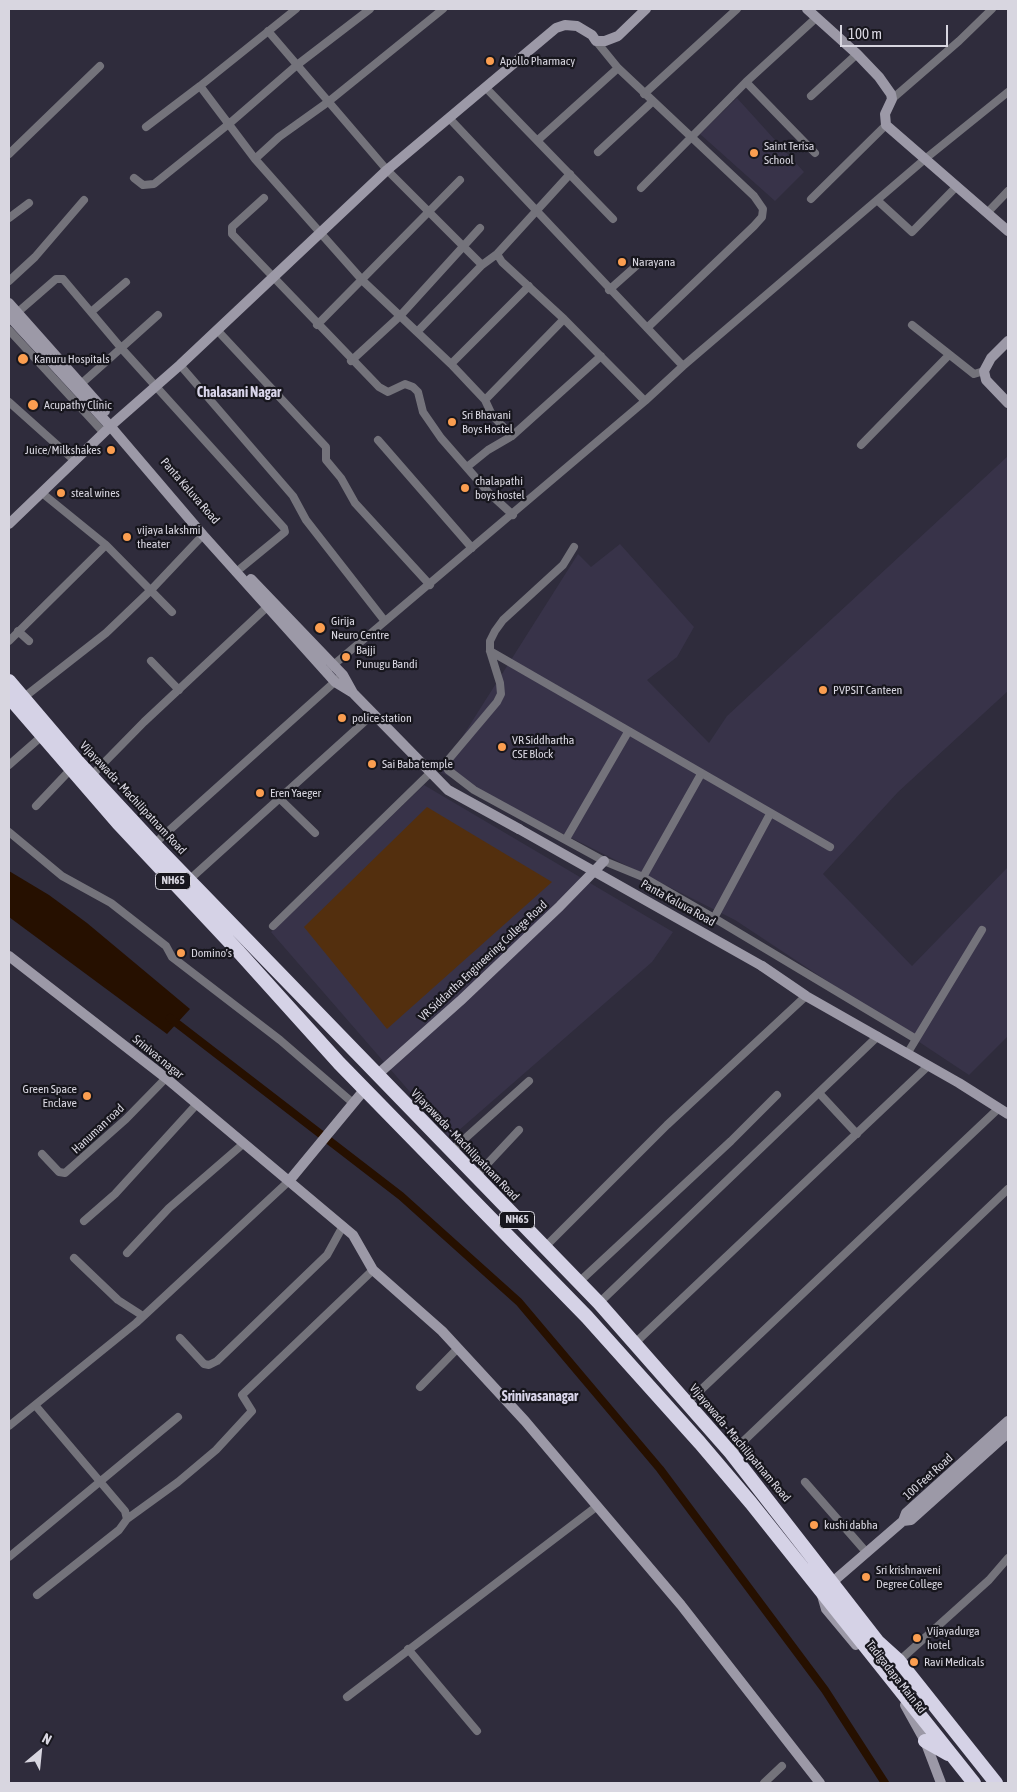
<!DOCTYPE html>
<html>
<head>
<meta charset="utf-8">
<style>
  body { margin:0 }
  #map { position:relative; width:1017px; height:1792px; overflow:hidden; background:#2f2c3c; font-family:"Asap Condensed",sans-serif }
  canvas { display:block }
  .frame { position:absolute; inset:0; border:10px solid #d8d6e0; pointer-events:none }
  .north { position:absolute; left:15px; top:1727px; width:50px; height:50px; -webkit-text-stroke:4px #17161d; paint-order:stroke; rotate:28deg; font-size:14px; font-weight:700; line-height:20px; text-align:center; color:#d8d6e0 }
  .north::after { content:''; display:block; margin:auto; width:18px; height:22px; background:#d8d6e0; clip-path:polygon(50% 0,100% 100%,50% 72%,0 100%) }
  .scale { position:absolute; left:840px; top:25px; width:108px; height:22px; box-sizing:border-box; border:2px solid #d8d6e0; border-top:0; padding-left:6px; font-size:15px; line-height:18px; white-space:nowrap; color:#d8d6e0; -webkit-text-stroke:4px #17161d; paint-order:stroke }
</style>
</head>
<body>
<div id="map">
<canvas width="1017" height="1792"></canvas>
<div class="frame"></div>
<div class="north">N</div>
<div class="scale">100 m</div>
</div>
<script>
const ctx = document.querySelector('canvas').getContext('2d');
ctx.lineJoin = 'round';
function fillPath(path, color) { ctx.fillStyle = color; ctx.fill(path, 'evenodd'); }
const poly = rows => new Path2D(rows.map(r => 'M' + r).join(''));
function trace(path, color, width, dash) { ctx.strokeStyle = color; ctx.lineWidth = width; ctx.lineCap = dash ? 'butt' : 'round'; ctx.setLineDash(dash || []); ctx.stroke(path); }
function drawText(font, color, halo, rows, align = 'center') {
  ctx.font = font + ' "Asap Condensed",sans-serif'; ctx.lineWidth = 4.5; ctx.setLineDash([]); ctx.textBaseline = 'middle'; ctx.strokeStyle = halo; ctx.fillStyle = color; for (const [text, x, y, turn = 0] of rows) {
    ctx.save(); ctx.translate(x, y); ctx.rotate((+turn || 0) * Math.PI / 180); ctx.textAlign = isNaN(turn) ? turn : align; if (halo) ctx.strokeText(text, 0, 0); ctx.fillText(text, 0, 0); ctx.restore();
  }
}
fillPath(poly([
  [737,98,804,172,775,201,700,134],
  [1008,456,1008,691,898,792,823,874,912,966,1008,867,1008,1036,969,1075,735,920,440,772,578,554,591,567,620,544,694,627,677,657,647,680,709,743,727,716],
  [424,785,673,932,652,962,450,1138,271,932]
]), '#383349');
fillPath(poly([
  [427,807,552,882,387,1029,304,927]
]), '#532f0e');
fillPath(poly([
  [9,871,49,895,87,923,190,1009,167,1034,9,917]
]), '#261000');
trace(poly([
  [170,1018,401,1196,519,1302,660,1469,825,1690,885,1783]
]), '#261000', 8);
trace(poly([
  [296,9,200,86,255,159,363,281,451,364,485,400],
  [268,31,387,170,482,265,497,254,570,174],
  [596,41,618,68,754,196,763,209,762,217,754,226,647,328],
  [746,82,815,153],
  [486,88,613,219],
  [644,94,737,9],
  [811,96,857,54],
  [892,99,959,41,992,9],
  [146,127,200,86],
  [538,140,618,68],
  [598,152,652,102],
  [9,154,100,66],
  [255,159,279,137,328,102,443,9],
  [134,178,143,185,154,184,230,123,297,65,370,9],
  [641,188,746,82,816,18],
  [264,198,232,227,232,234,379,387,388,392,405,384,413,387,418,392,423,412,441,438,489,493,513,515],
  [811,199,886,125],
  [877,200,912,232,956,187],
  [987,213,1008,191],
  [9,218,29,203],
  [497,254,502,262,564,319,645,401],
  [9,281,35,257,84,200],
  [609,290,636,266],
  [18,312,56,279,63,279,122,349,284,528,285,532,241,568],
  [91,312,126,282],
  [317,325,460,180],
  [912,325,974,374,984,371],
  [9,330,104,433],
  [217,330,326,447,326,460,341,478,355,503,430,585],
  [417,332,482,265],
  [351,361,400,316,480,228],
  [451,364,529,286],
  [180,365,293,496,306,520,384,620],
  [683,366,925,159,1008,92],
  [81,384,158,315],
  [9,402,75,461],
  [512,436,492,415,485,400,564,319],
  [378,440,472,548],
  [861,445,948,356],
  [467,467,488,450,512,436,601,356],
  [42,493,106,545,172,612],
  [574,547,563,565,503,620,495,631,490,641,490,651,500,683,501,694,497,702,449,759,448,770,474,790,604,861,643,877,714,918,916,1039],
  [18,631,29,641],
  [9,641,106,545],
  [490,651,830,847],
  [151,661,179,690],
  [331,667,645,401,683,366,449,118],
  [23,698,106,633,151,590,203,535],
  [9,765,42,736],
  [91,776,144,722,267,607],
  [280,799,315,833],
  [36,806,71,769],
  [9,832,62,876,111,903,166,946,172,957,280,1040,353,1103],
  [566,839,628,732],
  [154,844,338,679],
  [643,877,701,774],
  [189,880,373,714],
  [714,918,770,814],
  [273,926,430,773],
  [907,1054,982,930],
  [819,1093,857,1134],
  [450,1152,529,1081],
  [42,1154,59,1172,65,1173,126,1119,166,1078],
  [475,1177,519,1130],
  [84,1221,115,1194,196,1105],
  [544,1248,667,1125,806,996],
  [127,1253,169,1208,243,1144],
  [74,1258,118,1300,143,1316],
  [579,1282,731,1141,777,1095],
  [599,1303,878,1036],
  [180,1338,204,1364,209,1365,217,1361,327,1255,343,1226],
  [634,1344,928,1066],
  [420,1387,458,1348],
  [687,1403,999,1108],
  [35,1405,125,1511,127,1519,119,1530,37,1595],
  [9,1426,136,1323,289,1181],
  [731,1453,1008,1189],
  [805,1482,867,1553],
  [127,1519,178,1482,216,1450,252,1411,242,1395,373,1270],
  [9,1557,178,1417],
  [408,1649,477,1731],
  [899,1661,989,1580,1008,1558],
  [347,1697,596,1507],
  [764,1783,782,1766]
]), '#74737b', 8);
trace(poly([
  [807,9,857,54,879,77,891,94,892,99,885,114,886,125,1008,231],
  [9,303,105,411],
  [9,316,111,427,203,535,335,682,353,693,448,790,519,829],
  [1008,341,991,358,984,371,986,380,1008,403],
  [9,524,115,422,180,365,387,170,556,28,565,25,577,26,592,35,596,41,605,41,618,36,646,9],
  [251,579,343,675,353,693],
  [9,956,166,1078,353,1235,373,1270,442,1331,525,1421,681,1605,820,1783],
  [762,966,806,996,959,1083,1008,1114],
  [377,1075,460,1001,560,906,604,861],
  [289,1181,365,1089],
  [903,1521,911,1520,1008,1433],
  [856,1645,826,1609,821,1592,903,1521,906,1513,1008,1421],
  [905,1705,925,1741,941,1783]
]), '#9c99a7', 10);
trace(poly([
  [9,681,78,762,154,844,599,1303,731,1453,878,1642,899,1661,996,1783],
  [9,697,118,823,238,951,339,1063,587,1317,700,1443,751,1503,974,1783],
  [925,1741,948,1754]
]), '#d5d2e6', 14);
trace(poly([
  [519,829,762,966]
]), '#9c99a7', 10);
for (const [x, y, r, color] of [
  [490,61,5,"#fb9e50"],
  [754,153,5,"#fb9e50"],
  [622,262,5,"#fb9e50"],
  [23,359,6,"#fb9e50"],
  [33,405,6,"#fb9e50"],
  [452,422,5,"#fb9e50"],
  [111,450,5,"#fb9e50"],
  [465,488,5,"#fb9e50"],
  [61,493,5,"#fb9e50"],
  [127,537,5,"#fb9e50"],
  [320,628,6,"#fb9e50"],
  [346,657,5,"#fb9e50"],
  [823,690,5,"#fb9e50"],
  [342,718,5,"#fb9e50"],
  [502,747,5,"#fb9e50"],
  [372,764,5,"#fb9e50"],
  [260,793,5,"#fb9e50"],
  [181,953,5,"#fb9e50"],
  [87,1096,5,"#fb9e50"],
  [814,1525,5,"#fb9e50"],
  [866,1577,5,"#fb9e50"],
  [917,1638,5,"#fb9e50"],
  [914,1662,5,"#fb9e50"]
]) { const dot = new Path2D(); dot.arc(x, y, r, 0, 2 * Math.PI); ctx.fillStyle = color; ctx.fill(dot); trace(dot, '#17161d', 2); }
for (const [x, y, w] of [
  [173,881,35],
  [517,1220,35]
]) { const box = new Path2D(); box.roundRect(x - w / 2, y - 8.5, w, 17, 4); ctx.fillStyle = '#17161d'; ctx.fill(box); trace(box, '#d8d6e0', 1); }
drawText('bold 11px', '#d8d6e0', null, [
  ["NH65",173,881],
  ["NH65",517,1220]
]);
drawText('12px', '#d8d6e0', '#17161d', [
  ["Apollo Pharmacy",500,61],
  ["Saint Terisa",764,146],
  ["School",764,160],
  ["Narayana",632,262],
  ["Kanuru Hospitals",34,359],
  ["Acupathy Clinic",44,405],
  ["Sri Bhavani",462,415],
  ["Boys Hostel",462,429],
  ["Juice/Milkshakes",101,450,"right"],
  ["chalapathi",475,481],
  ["boys hostel",475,495],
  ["steal wines",71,493],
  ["vijaya lakshmi",137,530],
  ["theater",137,544],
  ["Girija",331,621],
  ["Neuro Centre",331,635],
  ["Bajji",356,650],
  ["Punugu Bandi",356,664],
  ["PVPSIT Canteen",833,690],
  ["police station",352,718],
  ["VR Siddhartha",512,740],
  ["CSE Block",512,754],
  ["Sai Baba temple",382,764],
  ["Eren Yaeger",270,793],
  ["Domino's",191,953],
  ["Green Space",77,1089,"right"],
  ["Enclave",77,1103,"right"],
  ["kushi dabha",824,1525],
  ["Sri krishnaveni",876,1570],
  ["Degree College",876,1584],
  ["Vijayadurga",927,1631],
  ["hotel",927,1645],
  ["Ravi Medicals",924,1662]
], 'left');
drawText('12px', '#d8d6e0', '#17161d', [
  ["Panta Kaluva Road",190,491,49],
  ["Vijayawada - Machilipatnam Road",133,798,47],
  ["Panta Kaluva Road",678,903,29],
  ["VR Siddartha Engineering College Road",483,961,-43],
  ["Srinivas nagar",158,1057,39],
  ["Hanuman road",98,1129,-43],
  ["Vijayawada - Machilipatnam Road",465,1145,46],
  ["Vijayawada - Machilipatnam Road",740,1443,50],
  ["100 Feet Road",928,1477,-42],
  ["Tadigadapa Main Rd",896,1677,52]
]);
drawText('bold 14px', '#d9d5ea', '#17161d', [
  ["Chalasani Nagar",239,393],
  ["Srinivasanagar",540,1397]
]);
</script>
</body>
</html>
